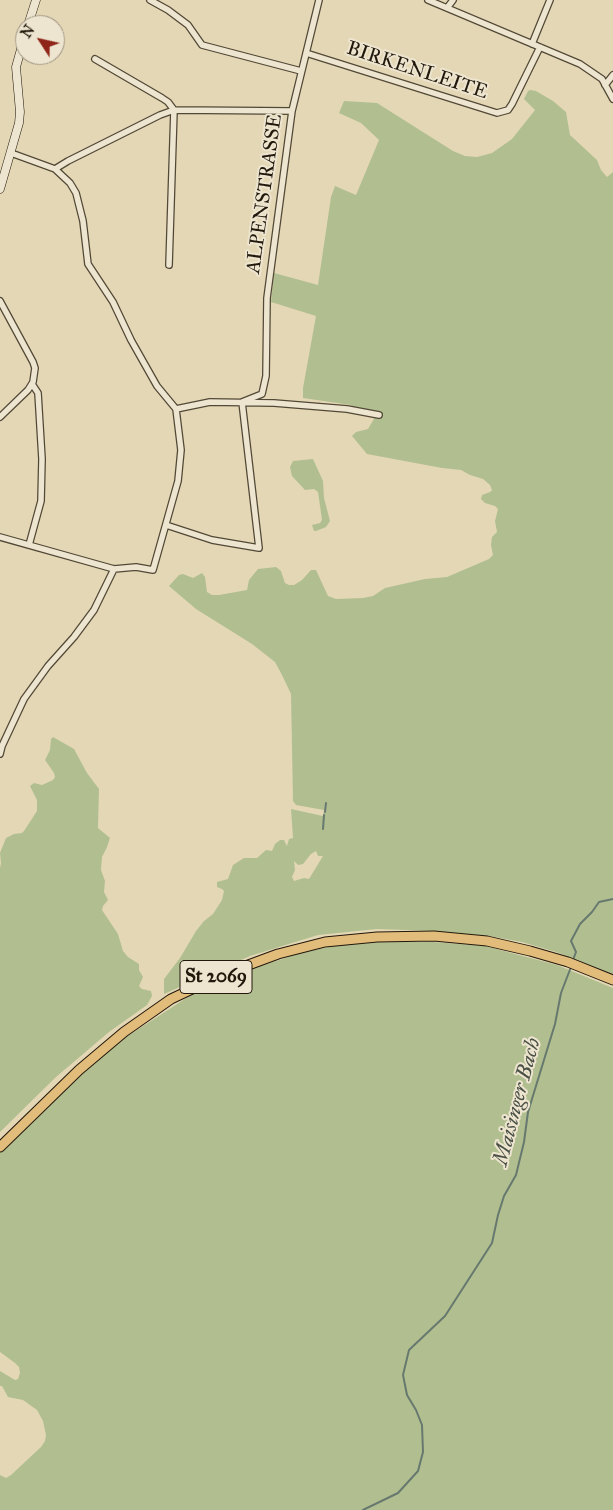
<!DOCTYPE html>
<html>
<head>
<meta charset="utf-8">
<style>
  body { margin:0 }
  #map { position:relative; width:613px; height:1510px; overflow:hidden; background:#e4d7b5; font-family:"IM FELL Great Primer",serif }
  canvas { display:block }
  .north { position:absolute; left:15px; top:15px; width:50px; height:50px; box-sizing:border-box; background:#ede5cf; border:1px solid #9c9381; border-radius:50%; rotate:305deg; font-size:14px; font-weight:700; line-height:20px; text-align:center; color:#22180c }
  .north::after { content:''; display:block; margin:auto; width:18px; height:22px; background:#8f2418; clip-path:polygon(50% 0,100% 100%,50% 72%,0 100%) }
</style>
</head>
<body>
<div id="map">
<canvas width="613" height="1510"></canvas>
<div class="north">N</div>
</div>
<script>
const ctx = document.querySelector('canvas').getContext('2d');
ctx.lineJoin = 'round';
function fillPath(path, color) { ctx.fillStyle = color; ctx.fill(path, 'evenodd'); }
const poly = rows => new Path2D(rows.map(r => 'M' + r).join(''));
function trace(path, color, width, dash) { ctx.strokeStyle = color; ctx.lineWidth = width; ctx.lineCap = dash ? 'butt' : 'round'; ctx.setLineDash(dash || []); ctx.stroke(path); }
function drawText(font, color, halo, rows, align = 'center') {
  ctx.font = font + ' "IM FELL Great Primer",serif'; ctx.lineWidth = 4; ctx.setLineDash([]); ctx.textBaseline = 'middle'; ctx.strokeStyle = halo; ctx.fillStyle = color; for (const [text, x, y, turn = 0] of rows) {
    ctx.save(); ctx.translate(x, y); ctx.rotate((+turn || 0) * Math.PI / 180); ctx.textAlign = isNaN(turn) ? turn : align; if (halo) ctx.strokeText(text, 0, 0); ctx.fillText(text, 0, 0); ctx.restore();
  }
}
fillPath(poly([
  [530,90,536,91,553,101,566,112,570,135,597,160,601,170,607,177,613,172,613,974,556,952,522,942,489,936,434,931,377,929,318,935,250,956,164,994,164,979,180,958,196,931,204,921,213,914,222,900,224,891,222,889,217,887,217,882,228,879,233,865,244,858,257,858,266,850,272,851,275,844,280,840,284,840,287,846,289,839,293,838,291,809,323,816,324,810,296,805,293,801,291,694,282,675,275,662,252,644,196,609,169,586,179,575,183,574,193,578,202,573,205,577,207,592,212,595,219,595,247,590,249,580,258,569,276,567,281,571,285,583,289,585,294,585,302,580,311,570,316,570,328,596,336,599,363,598,373,596,385,588,425,579,447,577,489,559,493,555,491,545,492,537,497,532,495,521,498,509,495,506,485,503,481,499,482,495,490,492,492,490,490,485,483,479,470,475,461,470,442,468,367,454,352,436,356,432,368,429,375,417,354,410,351,405,303,398,303,388,316,316,271,302,274,273,318,285,331,197,335,186,356,195,379,140,361,123,339,113,344,101,377,103,453,151,465,156,477,157,492,153,512,139,535,110,524,99,528,91],
  [316,851,318,856,323,856,309,879,304,878,294,881,292,877,295,870,294,861,298,865,303,864,311,854],
  [313,459,323,481,324,498,330,521,326,527,316,531,314,531,312,525,320,523,322,520,318,492,314,489,305,490,292,476,290,467,293,461],
  [53,737,74,749,87,773,99,789,98,828,110,838,107,847,102,857,101,870,105,881,104,892,108,900,103,906,102,910,118,934,123,951,128,957,139,964,139,970,143,977,139,986,142,989,151,991,152,996,147,1005,109,1032,56,1077,0,1132,0,868,1,863,0,853,6,838,14,834,22,833,24,831,37,811,37,800,30,786,34,783,42,785,53,780,55,777,54,773,45,760,50,750,51,739],
  [375,942,433,942,485,946,557,965,613,988,613,1510,0,1510,0,1475,6,1478,11,1475,41,1447,45,1441,46,1435,43,1421,37,1410,23,1400,8,1397,2,1386,0,1386,0,1371,15,1380,18,1379,20,1373,19,1367,15,1363,0,1352,0,1152,41,1110,120,1041,188,997,232,975,301,953,333,946]
]), '#b1bf90');
trace(poly([
  [325,812,326,803],
  [323,829,324,815],
  [573,960,576,952,571,941,580,924,592,912,599,902,613,899],
  [363,1510,398,1493,418,1471,423,1452,422,1425,416,1410,407,1395,403,1375,409,1350,445,1316,492,1243,498,1215,504,1196,516,1175,524,1142,528,1112,555,1024,561,993,571,967]
]), '#67796f', 2);
const street = poly([
  [150,0,168,10,188,25,202,45,301,71],
  [428,0,580,64,602,79,613,99],
  [447,8,453,0],
  [532,44,550,0],
  [306,53,497,113,508,110,512,104,540,47],
  [95,59,162,98,168,102,174,110,169,265],
  [605,85,613,75],
  [55,169,68,161,160,115,174,110,292,111],
  [0,301,33,362,35,368,33,382,28,390,0,417],
  [176,409,210,402,274,403,347,409,379,415],
  [166,525,212,540,259,548,242,402,262,394,266,376,267,298,292,111,319,0],
  [0,537,114,569,136,567,153,570,178,481,181,450,176,409,157,386,131,340,113,302,88,264,83,221,76,193,70,183,55,169,11,153],
  [29,545,41,501,42,459,38,393,32,384],
  [0,754,2,746,24,699,48,666,74,637,94,610,114,569]
]);
const secondary = poly([
  [28,25,36,0],
  [0,189,19,123,20,112,16,67,25,35]
]);
const primary = poly([
  [0,1147,79,1070,124,1032,171,999,224,974,278,954,325,942,377,937,434,936,487,941,530,951,568,962,613,980]
]);
trace(street, '#524836', 8);
trace(secondary, '#22180c', 9);
trace(primary, '#22180c', 11);
trace(street, '#ede5cf', 5.5);
trace(secondary, '#ede5cf', 8);
trace(primary, '#e2bc7a', 9);
for (const [x, y, w] of [
  [216,977,72]
]) { const box = new Path2D(); box.roundRect(x - w / 2, y - 16.5, w, 33, 4); ctx.fillStyle = '#ede5cf'; ctx.fill(box); trace(box, '#22180c', 1); }
drawText('bold 19px', '#22180c', null, [
  ["St 2069",216,977]
]);
drawText('20px', '#22180c', '#ede5cf', [
  ["BIRKENLEITE",417,71,18],
  ["ALPENSTRASSE",265,194,-82]
]);
drawText('italic 21px', '#4a5046', '#ede5cf', [
  ["Maisinger Bach",518,1102,-75]
]);
</script>
</body>
</html>
